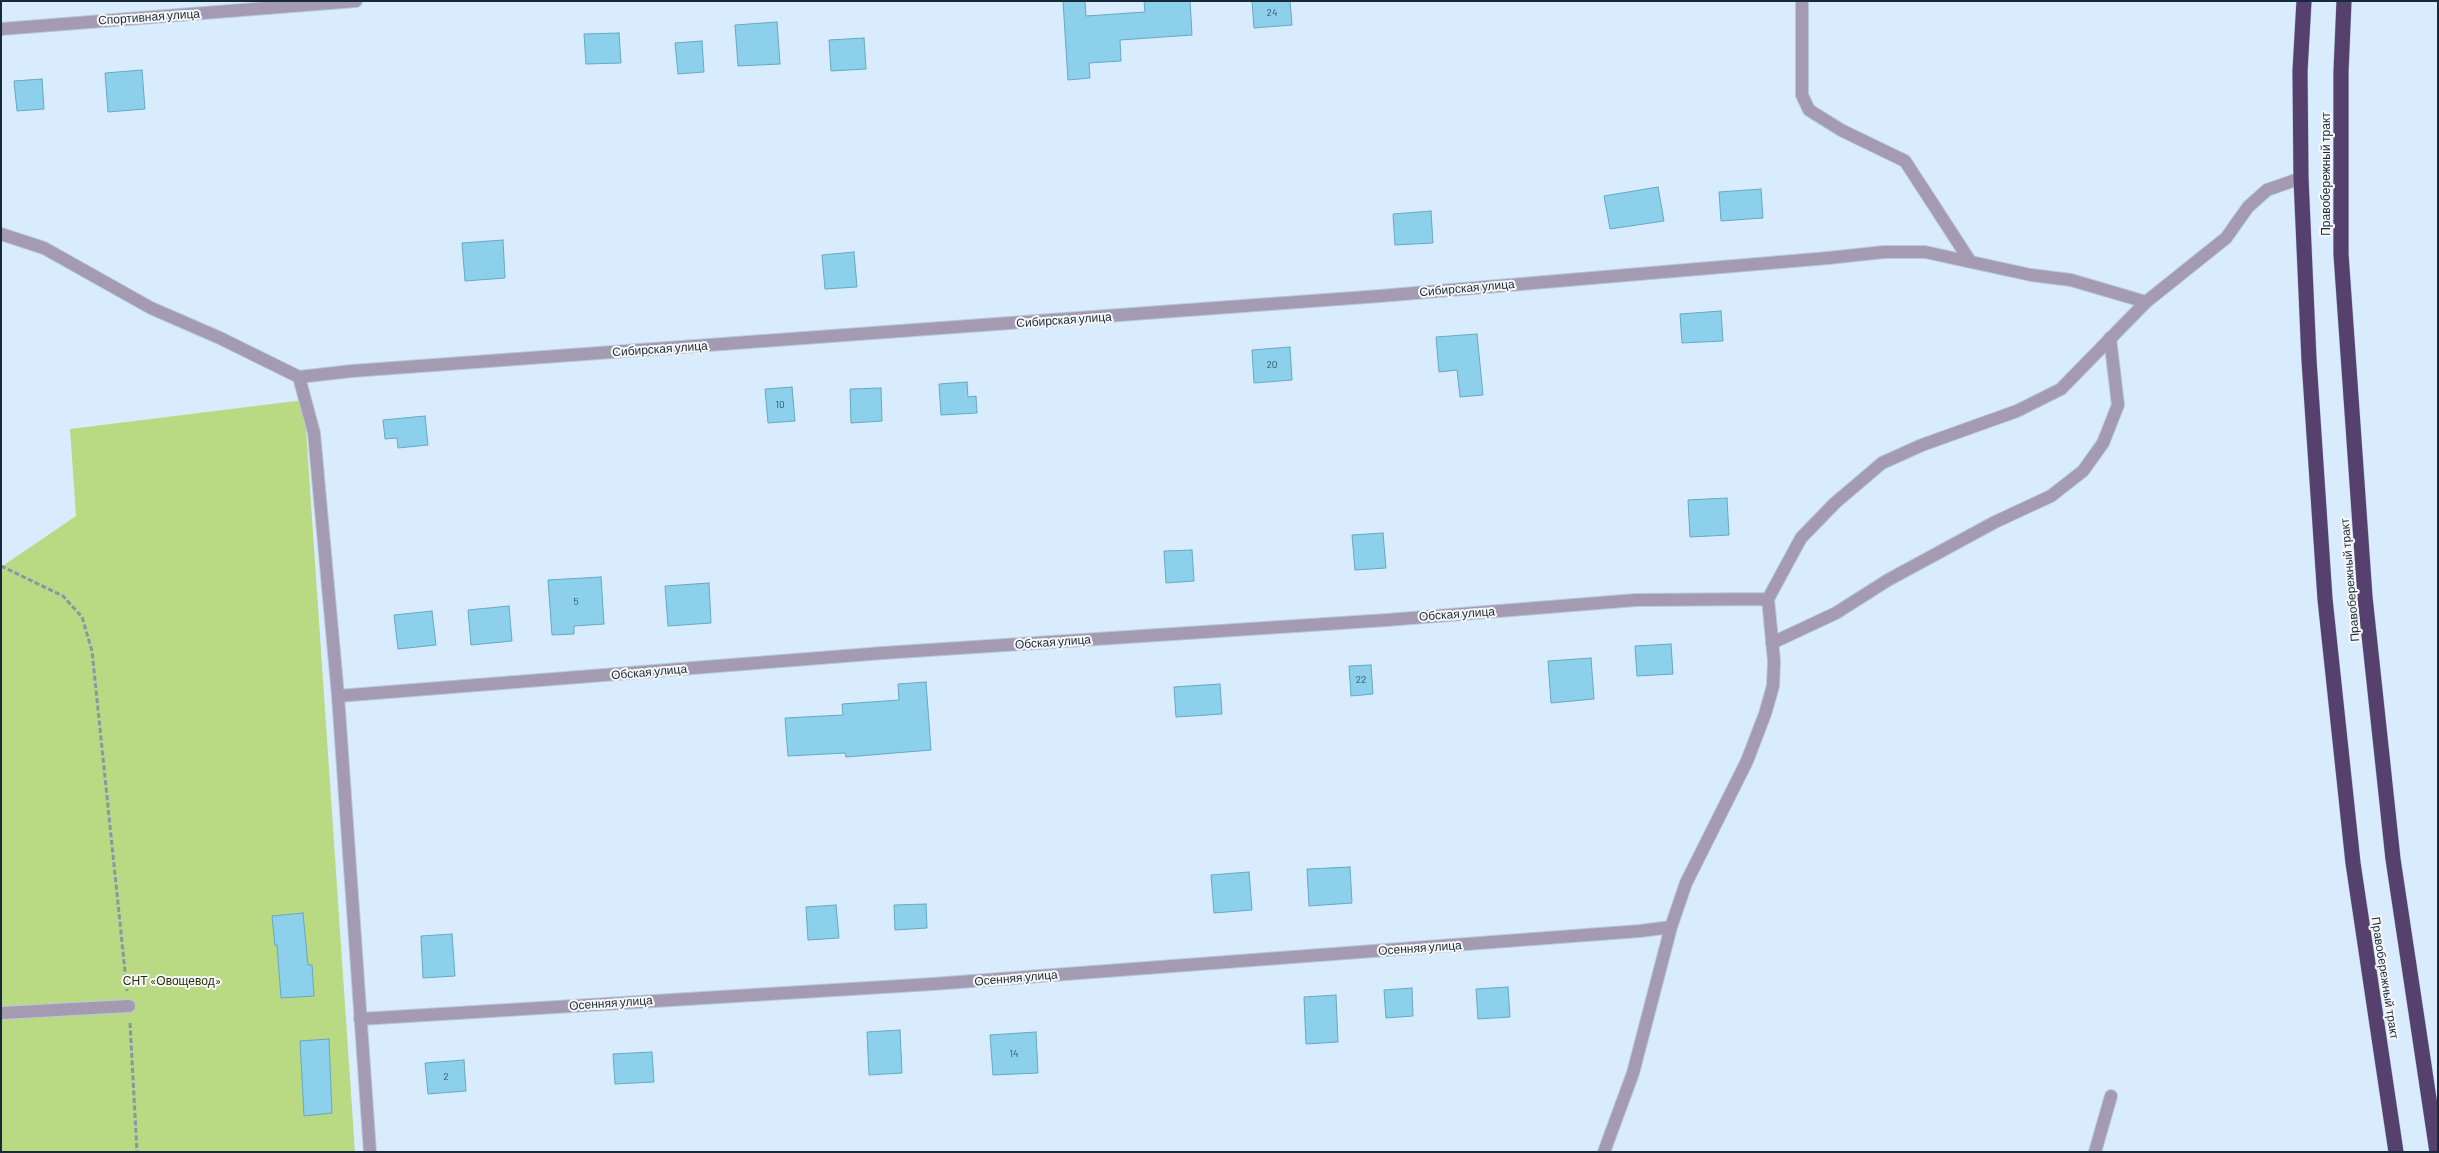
<!DOCTYPE html>
<html>
<head>
<meta charset="utf-8">
<style>
  body { margin:0 }
  #map { position:relative; width:2439px; height:1153px; overflow:hidden; background:#d9ecfe; font-family:Barlow,sans-serif }
  canvas { display:block }
  .frame { position:absolute; inset:0; border:2px solid #172a3a; pointer-events:none }
</style>
</head>
<body>
<div id="map">
<canvas width="2439" height="1153"></canvas>
<div class="frame"></div>
</div>
<script>
const ctx = document.querySelector('canvas').getContext('2d');
ctx.lineJoin = 'round';
function fillPath(path, color) { ctx.fillStyle = color; ctx.fill(path, 'evenodd'); }
const poly = rows => new Path2D(rows.map(r => 'M' + r).join(''));
function trace(path, color, width, dash) { ctx.strokeStyle = color; ctx.lineWidth = width; ctx.lineCap = dash ? 'butt' : 'round'; ctx.setLineDash(dash || []); ctx.stroke(path); }
function drawText(font, color, halo, rows, align = 'center') {
  ctx.font = font + ' Barlow,sans-serif'; ctx.lineWidth = 4; ctx.setLineDash([]); ctx.textBaseline = 'middle'; ctx.strokeStyle = halo; ctx.fillStyle = color; for (const [text, x, y, turn = 0] of rows) {
    ctx.save(); ctx.translate(x, y); ctx.rotate((+turn || 0) * Math.PI / 180); ctx.textAlign = isNaN(turn) ? turn : align; if (halo) ctx.strokeText(text, 0, 0); ctx.fillText(text, 0, 0); ctx.restore();
  }
}
fillPath(poly([
  [304,400,355,1152,1,1152,1,567,76,516,70,429]
]), '#b9d982');
const building = poly([
  [1063,1,1085,1,1086,16,1145,12,1144,1,1190,1,1192,35,1120,40,1121,61,1089,63,1090,78,1068,80,1063,1],
  [1252,1,1290,1,1292,25,1254,28,1252,1],
  [777,22,780,64,738,66,735,25,777,22],
  [619,33,621,63,586,64,584,34,619,33],
  [864,38,866,69,831,71,829,40,864,38],
  [702,41,704,72,678,74,675,43,702,41],
  [142,70,145,109,108,112,105,73,142,70],
  [42,79,44,109,17,111,14,81,42,79],
  [1658,187,1664,221,1610,229,1604,196,1658,187],
  [1761,189,1763,218,1721,221,1719,192,1761,189],
  [1431,211,1433,243,1395,245,1393,214,1431,211],
  [503,240,505,278,465,281,462,243,503,240],
  [854,252,857,287,825,289,822,255,854,252],
  [1721,311,1723,341,1682,343,1680,314,1721,311],
  [1477,334,1483,395,1460,397,1457,370,1439,372,1436,337,1477,334],
  [1290,347,1292,380,1254,383,1252,350,1290,347],
  [967,382,968,397,976,396,977,413,941,415,939,384,967,382],
  [792,387,795,421,768,423,765,389,792,387],
  [881,388,882,421,851,423,850,389,881,388],
  [425,416,428,445,398,448,397,438,385,439,383,420,425,416],
  [1727,498,1729,535,1690,537,1688,500,1727,498],
  [1383,533,1386,568,1355,570,1352,535,1383,533],
  [1192,550,1194,581,1166,583,1164,551,1192,550],
  [601,577,604,624,574,626,574,634,552,635,548,580,601,577],
  [709,583,711,623,668,626,665,586,709,583],
  [509,606,512,641,471,645,468,610,509,606],
  [432,611,436,645,398,649,394,615,432,611],
  [1671,644,1673,674,1637,676,1635,646,1671,644],
  [1591,658,1594,699,1551,703,1548,661,1591,658],
  [1371,665,1373,694,1351,696,1349,666,1371,665],
  [926,682,931,750,846,757,845,753,788,756,785,718,843,715,842,704,899,700,898,684,926,682],
  [1220,684,1222,714,1176,717,1174,687,1220,684],
  [1350,867,1352,903,1309,906,1307,869,1350,867],
  [1249,872,1252,910,1214,913,1211,875,1249,872],
  [926,904,927,928,895,930,894,905,926,904],
  [836,905,839,938,808,940,806,907,836,905],
  [303,913,308,965,312,965,314,996,281,998,277,945,275,945,272,916,303,913],
  [452,934,455,976,423,978,421,936,452,934],
  [1508,987,1510,1017,1478,1019,1476,989,1508,987],
  [1412,988,1413,1016,1386,1018,1384,990,1412,988],
  [1336,995,1338,1042,1306,1044,1304,997,1336,995],
  [900,1030,902,1073,869,1075,867,1032,900,1030],
  [1036,1032,1038,1073,993,1075,990,1035,1036,1032],
  [329,1039,332,1113,304,1116,300,1041,329,1039],
  [652,1052,654,1082,615,1084,613,1054,652,1052],
  [464,1060,466,1091,428,1094,425,1063,464,1060]
]);
fillPath(building, '#8dd0eb');
trace(building, '#65a8c2', 1);
const lane = poly([
  [1802,1,1802,95,1809,110,1841,130,1905,161,1970,261],
  [1828,258,1884,252,1925,252,2031,275,2071,280,2146,302],
  [1772,643,1836,613,1888,580,1995,522,2051,496,2083,471,2103,443,2118,405,2110,338]
]);
const street = poly([
  [1,29,356,1],
  [1,234,44,248,151,308,220,338,299,377,314,433,322,521,338,696,370,1152],
  [299,377,352,371,1380,296,1828,258],
  [338,696,883,653,1387,620,1636,600,1768,599],
  [1,1013,129,1006],
  [360,1019,933,984,1640,931,1671,927],
  [1604,1152,1633,1073,1671,927,1686,883,1747,761,1765,714,1773,686,1774,661,1768,599,1801,538,1835,503,1882,463,1922,445,2017,411,2061,389,2146,302,2226,238,2248,207,2267,190,2301,178],
  [2095,1152,2111,1096]
]);
const highway = poly([
  [2304,1,2300,71,2301,178,2309,360,2325,599,2353,863,2396,1152],
  [2344,1,2341,72,2341,254,2365,597,2393,859,2437,1152]
]);
trace(lane, '#b6c9db', 14);
trace(street, '#b6c9db', 14);
trace(highway, '#b6c9db', 16);
trace(poly([
  [1,566,63,596,82,617,92,651,127,991],
  [130,1023,137,1152]
]), '#8598a9', 3, [5, 2.5]);
trace(lane, '#a49ab1', 12);
trace(street, '#a49ab1', 12);
trace(highway, '#56406d', 15);
drawText('10px', '#345466', null, [
  ["24",1272,13],
  ["20",1272,365],
  ["10",780,405],
  ["5",576,602],
  ["22",1361,680],
  ["14",1014,1054],
  ["2",446,1077]
]);
drawText('12px', '#172a3a', '#f7f7f7', [
  ["Спортивная улица",149,17,-4],
  ["Правобережный тракт",2326,174,-90],
  ["Сибирская улица",1467,288,-5],
  ["Сибирская улица",1064,320,-4],
  ["Сибирская улица",660,349,-4],
  ["Правобережный тракт",2350,580,-95],
  ["Обская улица",1457,614,-4],
  ["Обская улица",1053,642,-4],
  ["Обская улица",649,672,-5],
  ["Осенняя улица",1420,948,-4],
  ["Осенняя улица",1016,978,-5],
  ["Правобережный тракт",2385,978,81],
  ["Осенняя улица",611,1003,-4]
]);
drawText('12px', '#263307', '#f7f7f7', [
  ["СНТ «Овощевод»",172,981]
]);
</script>
</body>
</html>
